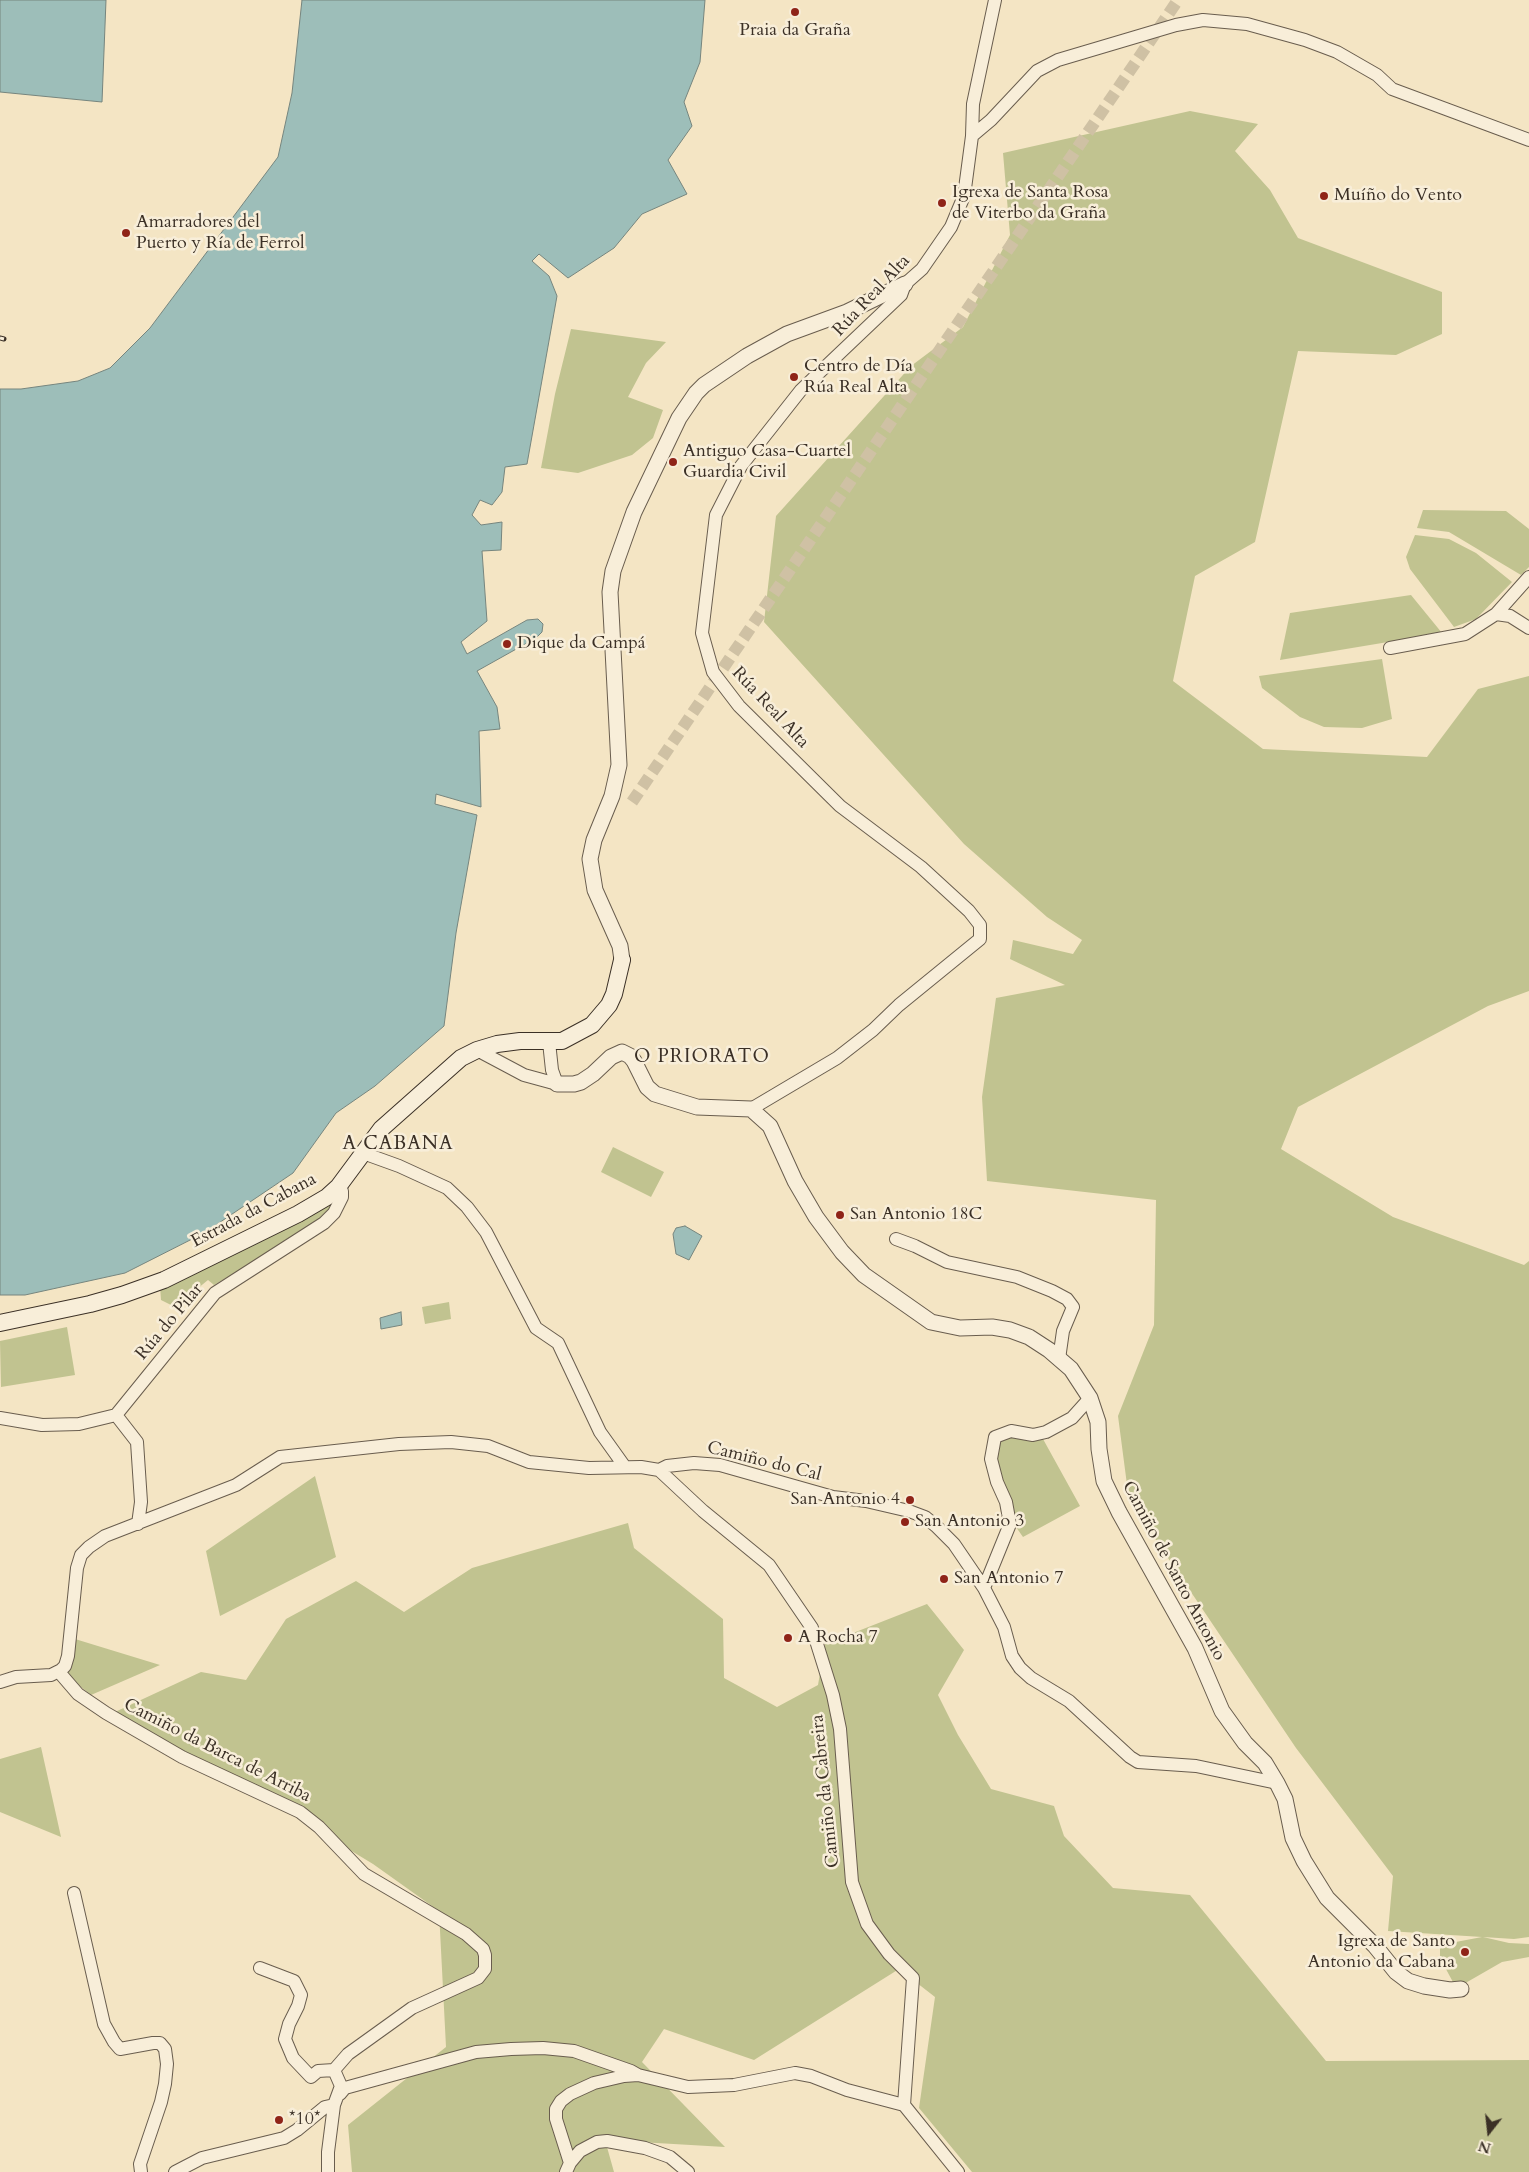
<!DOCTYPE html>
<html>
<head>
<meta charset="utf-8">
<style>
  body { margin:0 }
  #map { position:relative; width:1529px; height:2172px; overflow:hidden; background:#f4e5c4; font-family:Cardo,serif }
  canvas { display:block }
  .north { position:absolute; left:1464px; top:2107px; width:50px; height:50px; -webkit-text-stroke:4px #f8eed9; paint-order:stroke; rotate:196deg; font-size:14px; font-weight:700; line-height:20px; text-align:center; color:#3b3026 }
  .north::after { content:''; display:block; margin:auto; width:18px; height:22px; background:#3b3026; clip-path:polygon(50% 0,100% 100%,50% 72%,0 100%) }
</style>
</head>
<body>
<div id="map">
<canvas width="1529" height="2172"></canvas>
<div class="north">N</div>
</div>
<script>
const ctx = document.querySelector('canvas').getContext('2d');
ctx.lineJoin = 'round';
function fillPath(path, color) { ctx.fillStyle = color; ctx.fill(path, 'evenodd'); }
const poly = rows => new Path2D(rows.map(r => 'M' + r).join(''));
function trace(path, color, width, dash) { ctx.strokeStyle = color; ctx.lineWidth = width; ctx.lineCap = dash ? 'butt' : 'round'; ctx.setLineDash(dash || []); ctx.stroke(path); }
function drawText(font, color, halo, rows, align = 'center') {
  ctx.font = font + ' Cardo,serif'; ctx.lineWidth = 5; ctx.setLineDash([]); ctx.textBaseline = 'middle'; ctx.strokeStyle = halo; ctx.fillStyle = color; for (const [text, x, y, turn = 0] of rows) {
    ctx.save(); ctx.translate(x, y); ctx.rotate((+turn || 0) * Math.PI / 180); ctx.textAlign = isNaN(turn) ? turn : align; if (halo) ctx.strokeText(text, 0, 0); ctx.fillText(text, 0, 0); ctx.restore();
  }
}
fillPath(poly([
  [1190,111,1258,124,1235,151,1270,190,1298,238,1442,292,1442,334,1396,355,1298,351,1255,542,1195,576,1173,681,1263,749,1427,757,1478,689,1529,676,1529,991,1488,1006,1298,1107,1281,1149,1393,1217,1524,1265,1529,1261,1529,1937,1514,1939,1483,1937,1509,1943,1529,1944,1529,1957,1502,1962,1462,1985,1454,1984,1440,1958,1440,1945,1482,1937,1388,1931,1393,1876,1296,1748,1129,1500,1118,1416,1154,1325,1156,1200,987,1181,982,1097,996,998,1065,985,1010,959,1013,940,1073,954,1082,940,1047,917,964,844,764,622,776,516,911,366,963,327,1010,235,1003,153],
  [571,329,666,342,646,363,628,397,663,410,653,438,632,455,578,473,541,468,555,394],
  [1423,510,1506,511,1529,529,1529,567,1521,575,1449,532,1417,528],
  [1415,535,1449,539,1476,553,1512,582,1476,619,1454,627,1410,569,1406,557],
  [1411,595,1442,633,1280,660,1290,613],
  [1382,659,1392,719,1362,728,1324,727,1300,717,1262,688,1259,676],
  [613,1147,664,1172,651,1197,601,1172],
  [334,1199,329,1212,292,1239,214,1285,208,1280,175,1307,161,1300,160,1286],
  [449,1302,451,1319,425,1324,422,1307],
  [67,1327,75,1375,1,1387,0,1341],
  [1005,1436,1043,1439,1080,1506,1023,1537,1011,1520,1000,1481,996,1451,998,1443],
  [315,1476,336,1557,220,1616,206,1551],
  [628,1523,634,1548,723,1619,724,1678,777,1707,818,1685,825,1644,927,1604,964,1650,938,1695,958,1735,991,1789,1054,1806,1064,1836,1113,1888,1190,1895,1326,2061,1529,2060,1529,2172,972,2172,919,2108,935,1997,899,1969,754,2060,664,2029,642,2062,725,2147,605,2140,614,2172,352,2172,348,2125,446,2047,439,1911,373,1864,241,1784,115,1712,201,1672,246,1680,286,1619,356,1581,404,1612,472,1568],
  [75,1639,160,1665,91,1695,66,1675],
  [41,1747,61,1837,0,1812,0,1759]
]), '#c1c390');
const water = poly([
  [0,0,106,0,102,102,0,92,0,0],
  [302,0,705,0,700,62,684,102,692,126,668,160,687,194,642,214,614,248,568,278,539,254,532,261,549,276,557,296,527,464,505,467,502,492,492,505,480,500,472,515,481,525,502,522,501,550,482,551,487,621,461,642,467,654,527,620,538,619,543,624,542,632,536,638,477,671,497,707,500,729,479,731,481,807,436,794,435,804,477,815,456,933,444,1026,375,1086,336,1113,293,1173,204,1233,125,1273,25,1295,0,1295,0,389,21,389,78,381,110,368,150,328,278,157,292,93,302,0],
  [685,1226,702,1236,689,1260,676,1254,673,1234,676,1228,685,1226],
  [401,1312,402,1325,381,1329,380,1318,401,1312]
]);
fillPath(water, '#9dbeb9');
trace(water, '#76857e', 1);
trace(poly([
  [632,802,1178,0]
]), '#cfc1a4', 12, [12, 6]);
const minor = poly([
  [972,136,991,120,1037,71,1058,60,1176,25,1203,20,1247,24,1305,40,1337,52,1377,75,1392,89,1529,140],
  [1496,614,1529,577],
  [1390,648,1465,634,1496,614,1510,616,1529,628],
  [549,1042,552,1070,557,1084],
  [477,1050,524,1075,557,1084],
  [751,1109,837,1058,873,1030,899,1005,980,939,980,925,969,911,921,867,840,806,739,706,713,672,702,633,716,515,741,466,801,390,901,295,905,284,922,269,951,227,964,196,972,136,973,104,995,0],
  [363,1153,399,1166,447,1188,467,1207,486,1232,536,1328,558,1343,600,1432,625,1467],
  [896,1239,915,1246,947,1262,1017,1277,1052,1291,1067,1299,1073,1307,1063,1331,1059,1359],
  [116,1415,137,1442,141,1502,138,1524],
  [0,1418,42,1425,79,1424,116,1415,215,1293,324,1223,334,1213,342,1197,342,1191,338,1187],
  [659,1470,667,1466,694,1463,720,1465,833,1497,866,1501,909,1511,925,1517,936,1526,954,1544,984,1588,1004,1627,1012,1656,1020,1668,1031,1678,1069,1701,1130,1757,1138,1762,1196,1766,1277,1783],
  [984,1588,1010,1524,1006,1502,997,1482,991,1459,995,1437,1011,1431,1033,1435,1046,1432,1072,1418,1090,1398],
  [59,1672,78,1694,106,1713,182,1757,300,1812,319,1827,364,1874,466,1934,483,1949,485,1955,485,1969,478,1978,412,2008,348,2054,334,2070,341,2086,334,2105,325,2107,297,2130,284,2138,202,2158,175,2172],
  [0,1682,16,1677,51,1675,61,1670,65,1666,68,1656,77,1568,81,1555,89,1547,105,1536,236,1485,280,1457,399,1444,451,1442,488,1446,529,1462,589,1468,641,1467,659,1470,703,1511,769,1565,812,1628,833,1695,840,1729,852,1882,867,1924,889,1954,913,1978,904,2105],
  [74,1893,104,2024,114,2042,120,2049,153,2043,160,2043,165,2049,167,2064,165,2084,161,2102,140,2164,141,2172],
  [260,1968,294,1981,301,1995,298,2006,289,2024,285,2039,293,2058,311,2077,318,2071,334,2070],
  [340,2094,345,2088,476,2052,511,2049,543,2048,574,2051,631,2071,638,2075,688,2087,734,2085,795,2073,811,2076,847,2090,904,2105,958,2172],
  [570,2163,580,2151,597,2142,607,2141,645,2148,670,2157,688,2172],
  [328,2172,328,2152,334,2105],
  [566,2172,570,2163,556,2119,556,2109,561,2101,570,2094,594,2083,624,2076,638,2075]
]);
const tertiary = poly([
  [622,960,620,946,595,890,590,859,594,840,612,796,619,765,610,592,613,571,634,512,679,418,696,393,704,385,747,356,787,334,847,312,905,284],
  [557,1084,574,1084,581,1082,593,1074,611,1057,622,1052,630,1056,634,1061,647,1087,655,1094,697,1107,751,1109,770,1126,795,1181,816,1217,842,1252,864,1275,931,1322,960,1328,992,1327,1010,1330,1029,1337,1049,1350,1071,1369,1090,1398,1098,1422,1099,1449,1104,1481,1119,1512,1195,1648,1222,1711,1245,1743,1265,1763,1277,1783,1285,1799,1293,1838,1304,1861,1327,1898,1375,1946,1396,1972,1408,1981,1424,1986,1450,1990,1461,1989]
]);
const secondary = poly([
  [0,1323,90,1304,122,1295,164,1280,298,1214,327,1197,338,1187,381,1129,461,1058,477,1050,497,1044,520,1041,562,1041,592,1025,609,1005,614,994,622,960]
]);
trace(minor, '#695d4e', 14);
trace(tertiary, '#695d4e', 17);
trace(secondary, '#3b3026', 18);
trace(minor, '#f8eed9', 12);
trace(tertiary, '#f8eed9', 15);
trace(secondary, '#f8eed9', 16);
const rail = poly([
  [0,338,4,339]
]);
trace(rail, '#3b3026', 5);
trace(rail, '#f8eed9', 3, [9]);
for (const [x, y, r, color] of [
  [795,12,5,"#8f2418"],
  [1324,196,5,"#8f2418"],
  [942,203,5,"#8f2418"],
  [126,233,5,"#8f2418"],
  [794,377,5,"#8f2418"],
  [673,462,5,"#8f2418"],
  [507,644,5,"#8f2418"],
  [840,1215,5,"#8f2418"],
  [910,1500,5,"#8f2418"],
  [905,1522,5,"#8f2418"],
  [944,1579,5,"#8f2418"],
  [788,1638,5,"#8f2418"],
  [1465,1952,5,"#8f2418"],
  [279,2120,5,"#8f2418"]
]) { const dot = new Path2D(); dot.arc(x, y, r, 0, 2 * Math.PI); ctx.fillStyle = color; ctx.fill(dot); trace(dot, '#f8eed9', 2); }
drawText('18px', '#3b3026', '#f8eed9', [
  ["Praia da Graña",795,31,"center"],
  ["Igrexa de Santa Rosa",952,193],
  ["de Viterbo da Graña",952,214],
  ["Muíño do Vento",1334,196],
  ["Amarradores del",136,223],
  ["Puerto y Ría de Ferrol",136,244],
  ["Centro de Día",804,367],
  ["Rúa Real Alta",804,388],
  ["Antiguo Casa-Cuartel",683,452],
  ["Guardia Civil",683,473],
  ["Dique da Campá",517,644],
  ["San Antonio 18C",850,1215],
  ["San Antonio 4",900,1500,"right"],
  ["San Antonio 3",915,1522],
  ["San Antonio 7",954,1579],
  ["A Rocha 7",798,1638],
  ["Igrexa de Santo",1455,1942,"right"],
  ["Antonio da Cabana",1455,1963,"right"],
  ["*10*",289,2120]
], 'left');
drawText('18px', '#3b3026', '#f8eed9', [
  ["Rúa Real Alta",872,296,-47],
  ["Rúa Real Alta",770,708,47],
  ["Estrada da Cabana",254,1211,-28],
  ["Rúa do Pilar",170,1322,-50],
  ["Camiño do Cal",764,1462,14],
  ["Camiño de Santo Antonio",1173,1571,62],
  ["Camiño da Barca de Arriba",217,1751,27],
  ["Camiño da Cabreira",826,1791,-96]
]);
ctx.letterSpacing = '1px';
drawText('19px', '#3b3026', '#f8eed9', [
  ["O PRIORATO",702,1058],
  ["A CABANA",398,1145]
]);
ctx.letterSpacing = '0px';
</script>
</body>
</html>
